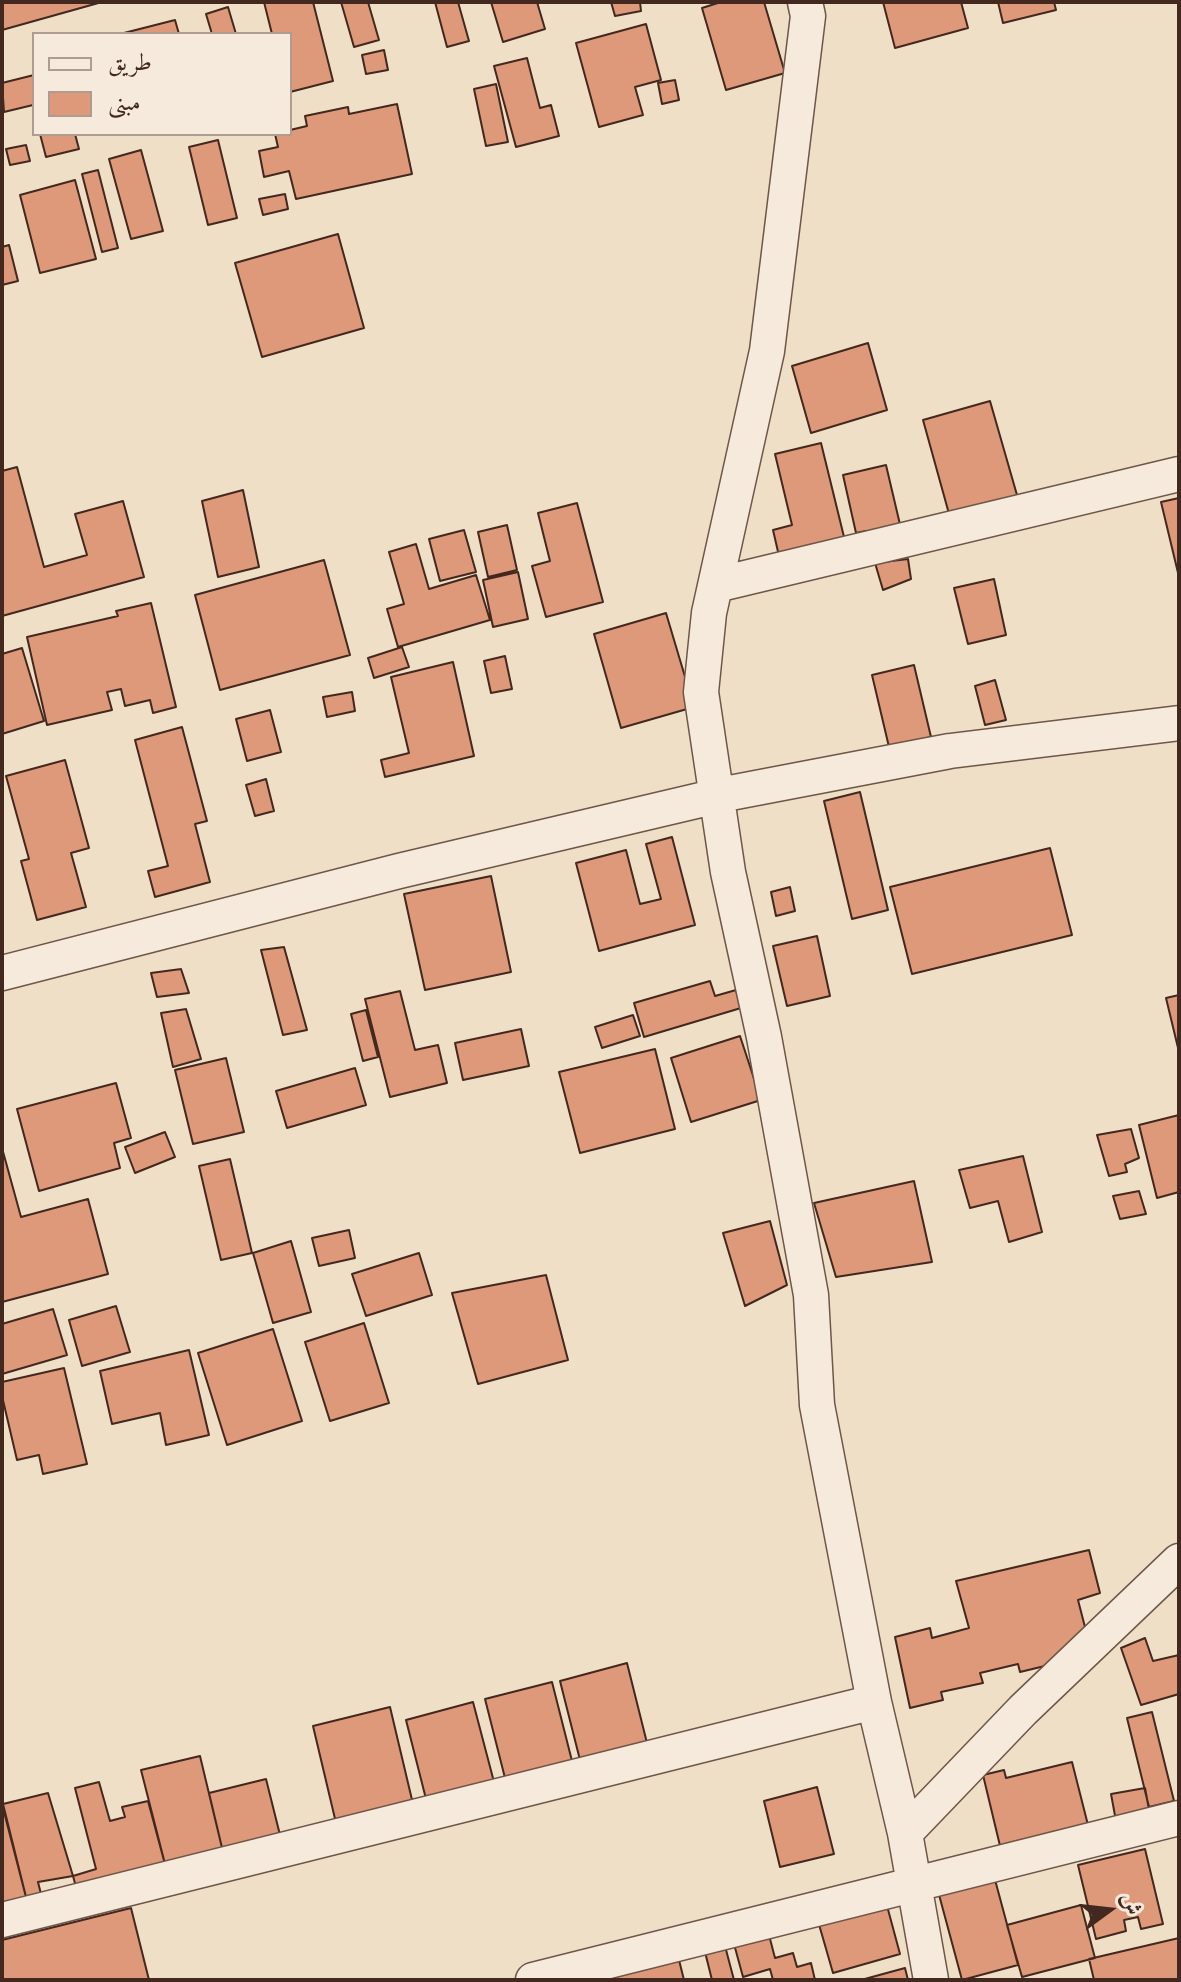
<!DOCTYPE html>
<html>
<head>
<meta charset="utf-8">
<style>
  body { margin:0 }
  #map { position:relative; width:1181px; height:1982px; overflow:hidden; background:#f0dfc7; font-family:"Gentium Book Plus",Amiri,serif }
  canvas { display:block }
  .frame { position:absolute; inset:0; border:4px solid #42281e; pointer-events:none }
  .legend { position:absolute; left:32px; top:32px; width:260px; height:104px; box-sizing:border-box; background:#f5eadb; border:2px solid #ad9c8f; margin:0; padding:10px 14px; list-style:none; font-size:24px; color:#42281e }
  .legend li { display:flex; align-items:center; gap:16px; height:40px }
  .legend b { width:40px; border:2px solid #ad9c8f }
  .north { position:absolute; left:1069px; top:1870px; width:80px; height:80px; -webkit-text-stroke:6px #f5eadb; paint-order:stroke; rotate:75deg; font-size:22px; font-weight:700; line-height:32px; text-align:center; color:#42281e }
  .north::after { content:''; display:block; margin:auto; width:28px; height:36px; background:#42281e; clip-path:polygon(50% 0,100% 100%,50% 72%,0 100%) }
</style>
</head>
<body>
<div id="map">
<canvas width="1181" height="1982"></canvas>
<div class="frame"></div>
<ul class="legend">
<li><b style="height:10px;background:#f5eadb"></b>طريق</li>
<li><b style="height:22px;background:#de987a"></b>مبنى</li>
</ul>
<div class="north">ش</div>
</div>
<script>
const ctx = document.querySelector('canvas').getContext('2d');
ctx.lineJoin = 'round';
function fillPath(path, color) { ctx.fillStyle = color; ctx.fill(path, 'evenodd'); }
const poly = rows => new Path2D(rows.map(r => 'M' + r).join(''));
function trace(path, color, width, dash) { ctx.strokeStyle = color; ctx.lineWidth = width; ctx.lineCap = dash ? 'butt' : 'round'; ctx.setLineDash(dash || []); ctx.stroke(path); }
const building = poly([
  [2,2,102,2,2,30,2,2],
  [264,2,313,2,333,81,290,92,290,34,272,34,264,2],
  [341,2,368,2,379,40,354,47,341,2],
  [435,2,458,2,469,41,447,47,435,2],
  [491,2,537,2,545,29,503,42,491,2],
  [611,2,640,2,641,11,615,16,611,2],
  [721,2,764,2,785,73,726,90,702,8,721,2],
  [883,2,961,2,968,28,895,48,883,2],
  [998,2,1054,2,1056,10,1003,23,998,2],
  [228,7,236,34,212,34,206,14,228,7],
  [175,20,179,34,120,34,175,20],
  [646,24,661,80,635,87,643,115,599,127,576,43,646,24],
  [384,50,388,70,366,74,362,55,384,50],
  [527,58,540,108,551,105,559,136,516,147,494,66,527,58],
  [34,75,34,109,33,105,4,112,2,83,34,75],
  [675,80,679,100,662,104,658,83,675,80],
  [496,84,508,142,486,146,474,89,496,84],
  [397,104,412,174,296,199,289,171,264,177,259,151,278,147,275,134,290,134,290,130,307,126,305,116,348,107,349,114,397,104],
  [40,134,75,134,79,149,46,157,40,134],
  [218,140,237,218,208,225,189,147,218,140],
  [26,145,30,161,10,165,6,149,26,145],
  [141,150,163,231,131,239,109,159,141,150],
  [98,170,118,248,102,252,82,174,98,170],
  [75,180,96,259,40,273,20,195,75,180],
  [285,194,288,209,263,215,259,199,285,194],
  [338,234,364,328,262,357,235,263,338,234],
  [9,245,18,281,2,285,2,247,9,245],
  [868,343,887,410,811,433,792,366,868,343],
  [990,401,1019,502,951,521,923,420,990,401],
  [821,443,845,541,779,556,773,530,792,525,775,454,821,443],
  [886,465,902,533,869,540,866,531,856,533,843,475,886,465],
  [17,467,44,567,87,555,75,514,123,501,144,577,2,616,2,471,17,467],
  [243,490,259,567,218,577,202,501,243,490],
  [1179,498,1179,577,1161,502,1179,498],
  [577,503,603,602,546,617,532,566,550,561,538,513,577,503],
  [507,525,517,570,488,577,478,532,507,525],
  [464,530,476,572,440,581,429,539,464,530],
  [416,544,429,589,476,575,490,620,398,647,387,609,404,604,389,552,416,544],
  [908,559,911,579,883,590,875,563,908,559],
  [324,560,350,655,220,690,195,595,324,560],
  [518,572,528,619,493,627,483,580,518,572],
  [994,579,1006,635,968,644,954,588,994,579],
  [151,603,176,707,153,713,150,700,125,706,121,689,107,692,112,710,47,725,27,637,118,616,116,611,151,603],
  [666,613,694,707,621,728,594,634,666,613],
  [402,647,409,667,374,678,368,658,402,647],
  [22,648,44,721,2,734,2,654,22,648],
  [505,656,512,689,491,693,484,661,505,656],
  [453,662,474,756,385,777,381,760,409,753,391,677,453,662],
  [914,665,931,737,889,747,872,675,914,665],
  [995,680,1006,720,985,725,975,686,995,680],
  [352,692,355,711,327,717,323,697,352,692],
  [270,710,281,752,247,761,236,719,270,710],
  [182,727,207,821,195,824,210,882,155,897,148,871,168,866,135,740,182,727],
  [65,760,89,848,71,853,86,907,37,920,21,861,29,859,6,776,65,760],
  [266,779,274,811,255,816,246,785,266,779],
  [860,792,888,910,852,919,824,801,860,792],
  [672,837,695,925,599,951,576,863,626,850,640,904,661,899,646,844,672,837],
  [1050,848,1072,935,912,974,890,887,1050,848],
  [491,876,511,972,425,990,404,894,491,876],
  [790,887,795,911,776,916,771,892,790,887],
  [817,936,830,996,787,1006,773,946,817,936],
  [284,947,307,1030,283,1035,261,950,284,947],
  [181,969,189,993,157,997,151,973,181,969],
  [710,981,715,996,736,990,741,1008,644,1037,634,1003,710,981],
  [400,991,415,1050,438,1045,447,1083,390,1097,365,999,400,991],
  [1179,995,1179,1052,1166,998,1179,995],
  [186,1009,201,1059,173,1067,161,1013,186,1009],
  [366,1010,378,1057,363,1061,351,1014,366,1010],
  [633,1015,640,1036,602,1048,595,1027,633,1015],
  [521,1029,529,1066,463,1080,455,1043,521,1029],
  [740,1036,761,1100,691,1122,671,1058,740,1036],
  [655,1049,675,1129,580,1153,559,1072,655,1049],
  [226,1058,244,1132,193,1144,175,1070,226,1058],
  [355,1068,366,1105,287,1128,276,1091,355,1068],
  [116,1083,131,1138,114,1143,120,1168,39,1191,17,1109,116,1083],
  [1179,1115,1179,1192,1157,1198,1139,1125,1179,1115],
  [1131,1129,1139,1158,1125,1164,1127,1172,1109,1176,1097,1135,1131,1129],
  [165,1132,175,1157,135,1173,125,1147,165,1132],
  [2,1148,21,1217,88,1199,108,1274,2,1302,2,1148],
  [1023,1156,1042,1232,1009,1242,998,1201,970,1208,959,1170,1023,1156],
  [230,1159,252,1253,221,1260,199,1166,230,1159],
  [914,1181,932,1262,836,1277,814,1203,914,1181],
  [1139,1191,1146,1214,1120,1219,1113,1196,1139,1191],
  [770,1221,787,1285,745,1306,723,1233,770,1221],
  [349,1230,355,1258,319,1266,312,1238,349,1230],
  [291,1241,311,1312,273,1323,253,1253,291,1241],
  [419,1253,432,1295,366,1316,352,1274,419,1253],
  [546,1275,568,1360,478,1384,452,1293,546,1275],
  [116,1306,130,1352,82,1366,69,1320,116,1306],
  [53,1309,67,1355,2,1374,2,1324,53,1309],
  [364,1323,389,1403,330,1421,305,1342,364,1323],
  [273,1329,302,1421,227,1445,198,1353,273,1329],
  [189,1350,209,1435,166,1445,160,1413,112,1424,100,1371,189,1350],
  [64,1368,87,1464,43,1474,39,1455,17,1460,2,1396,2,1382,64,1368],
  [1089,1550,1100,1593,1078,1600,1086,1631,1049,1665,1020,1672,1018,1664,980,1673,983,1683,941,1692,943,1700,910,1708,895,1637,930,1628,932,1638,969,1628,956,1581,1089,1550],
  [1145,1638,1153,1661,1179,1655,1179,1694,1141,1705,1121,1648,1145,1638],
  [627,1663,647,1743,580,1760,560,1681,627,1663],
  [552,1682,572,1761,505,1778,485,1699,552,1682],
  [473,1702,494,1782,426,1799,406,1720,473,1702],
  [390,1707,413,1804,336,1823,313,1726,390,1707],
  [1152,1712,1174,1801,1149,1807,1127,1718,1152,1712],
  [200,1756,223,1852,166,1868,141,1770,200,1756],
  [1072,1762,1089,1829,1001,1850,983,1775,1004,1770,1006,1778,1072,1762],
  [266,1779,281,1839,223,1852,209,1793,266,1779],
  [99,1782,110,1821,125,1817,122,1807,148,1801,166,1868,77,1891,73,1876,96,1869,75,1788,99,1782],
  [817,1787,834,1854,780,1867,764,1801,817,1787],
  [1145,1788,1150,1815,1116,1821,1111,1794,1145,1788],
  [48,1793,73,1876,38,1882,42,1898,27,1901,3,1804,48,1793],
  [2,1804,27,1901,2,1907,2,1804],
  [1145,1849,1163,1924,1141,1929,1138,1917,1124,1920,1126,1931,1096,1939,1078,1865,1145,1849],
  [994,1876,1018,1965,962,1980,938,1891,994,1876],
  [886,1902,900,1954,833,1973,818,1921,886,1902],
  [1081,1905,1095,1958,1022,1977,1007,1925,1081,1905],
  [131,1908,149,1980,2,1980,2,1940,131,1908],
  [769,1935,775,1958,793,1953,797,1967,811,1963,815,1980,773,1980,770,1969,743,1977,734,1944,769,1935],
  [1179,1938,1179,1980,1094,1980,1089,1959,1179,1938],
  [725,1946,734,1980,712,1980,705,1952,725,1946],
  [678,1956,684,1980,593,1980,678,1956],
  [905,1968,908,1980,861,1980,905,1968]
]);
fillPath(building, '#de987a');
trace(building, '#42281e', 2);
const street = poly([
  [805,2,808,16,767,351,709,613,701,692,728,872,764,1037,811,1295,817,1405,874,1702,905,1833,931,1980],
  [716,585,1179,474],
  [2,973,399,871,730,793,950,751,1179,723],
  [905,1833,1023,1710,1179,1561],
  [2,1920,874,1702],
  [533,1980,1179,1818]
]);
trace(street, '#6e5648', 37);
trace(street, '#f5eadb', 34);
</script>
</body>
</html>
